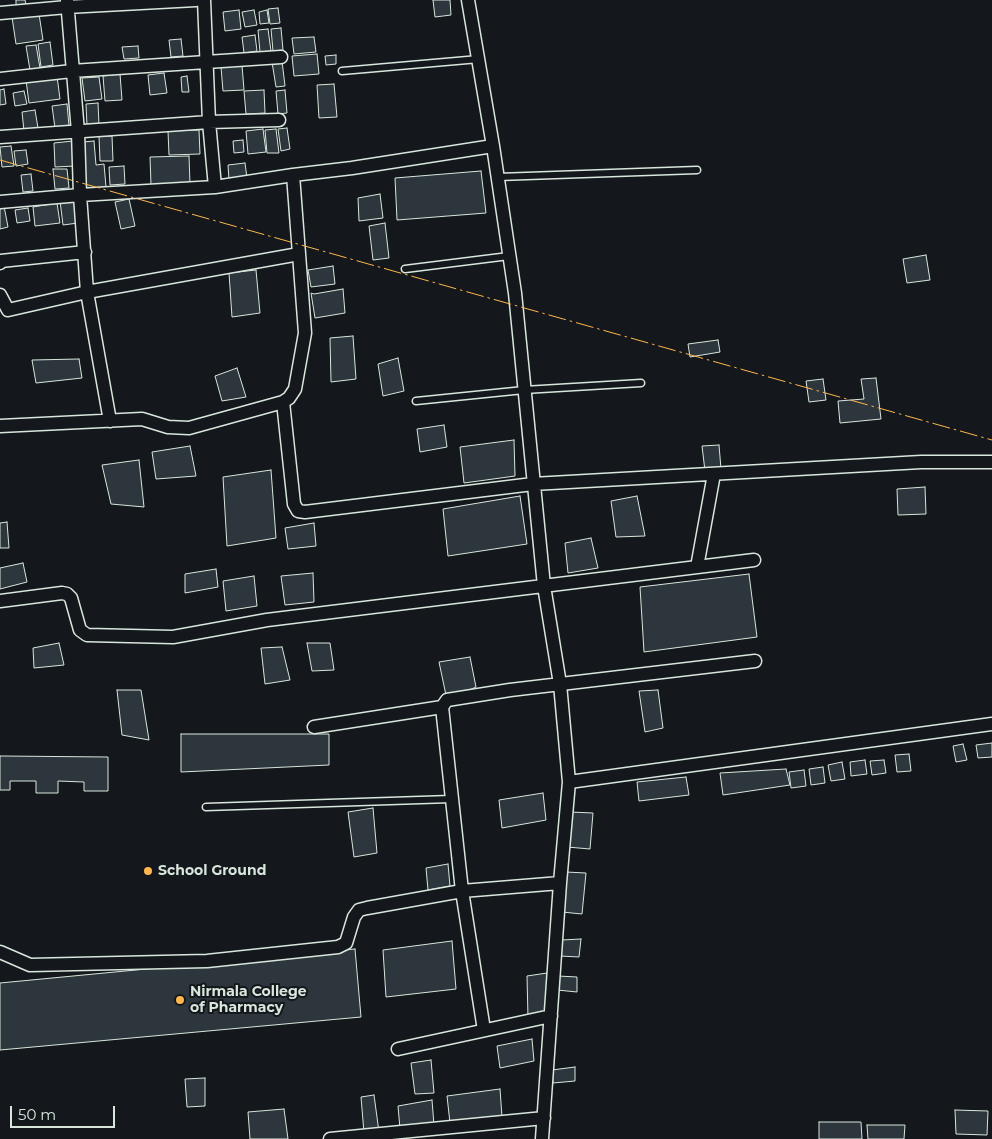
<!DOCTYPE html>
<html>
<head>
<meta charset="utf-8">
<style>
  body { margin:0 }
  #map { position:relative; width:992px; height:1139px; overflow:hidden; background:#14181c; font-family:Montserrat,sans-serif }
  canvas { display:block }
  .scale { position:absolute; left:10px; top:1106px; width:105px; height:22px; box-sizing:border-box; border:2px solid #d8e6dc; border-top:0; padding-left:6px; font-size:15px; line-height:18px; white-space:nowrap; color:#d8e6dc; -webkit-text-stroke:4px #14181c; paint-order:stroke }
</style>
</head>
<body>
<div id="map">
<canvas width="992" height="1139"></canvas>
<div class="scale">50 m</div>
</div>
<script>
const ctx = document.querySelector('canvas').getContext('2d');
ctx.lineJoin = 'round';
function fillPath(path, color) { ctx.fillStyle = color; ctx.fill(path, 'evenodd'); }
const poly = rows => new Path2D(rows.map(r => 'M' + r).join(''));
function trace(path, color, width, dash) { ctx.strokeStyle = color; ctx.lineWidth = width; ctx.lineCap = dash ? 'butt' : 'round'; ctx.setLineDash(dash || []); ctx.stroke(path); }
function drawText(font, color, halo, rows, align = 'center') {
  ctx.font = font + ' Montserrat,sans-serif'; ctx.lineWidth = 4; ctx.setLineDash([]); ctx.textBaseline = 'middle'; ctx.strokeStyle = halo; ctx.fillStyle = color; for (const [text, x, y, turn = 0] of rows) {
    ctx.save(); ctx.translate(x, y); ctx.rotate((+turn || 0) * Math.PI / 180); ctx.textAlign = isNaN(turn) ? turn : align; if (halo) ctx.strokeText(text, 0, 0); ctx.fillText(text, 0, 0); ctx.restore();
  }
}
const building = poly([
  [16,0,25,0,26,4,16,5,16,0],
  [433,0,450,0,451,15,435,17,433,0],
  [278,8,280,23,270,24,268,9,278,8],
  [239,10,241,29,225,31,223,12,239,10],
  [254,10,257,25,245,27,242,12,254,10],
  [267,10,269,23,260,24,259,12,267,10],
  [39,14,43,40,16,44,12,17,39,14],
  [281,28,283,50,273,51,271,29,281,28],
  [268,29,271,51,260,52,258,30,268,29],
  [255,35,257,51,244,53,242,37,255,35],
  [314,37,316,52,294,54,292,38,314,37],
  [181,39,183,56,171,57,169,40,181,39],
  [50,42,53,65,41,67,38,44,50,42],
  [36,45,40,68,30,70,26,46,36,45],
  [138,46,139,58,124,59,122,47,138,46],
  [317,54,319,74,294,76,292,56,317,54],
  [336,55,336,64,326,65,325,56,336,55],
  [282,61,285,86,276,87,272,62,282,61],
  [242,65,244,90,223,91,221,67,242,65],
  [164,73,167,93,150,95,148,75,164,73],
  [120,74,122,100,105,101,103,76,120,74],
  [57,76,60,99,29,103,26,80,57,76],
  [187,76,189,92,182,92,181,77,187,76],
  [99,77,102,99,85,101,82,78,99,77],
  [334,84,337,117,319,118,317,85,334,84],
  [4,89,6,104,0,105,0,90,4,89],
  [264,90,265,113,246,114,244,91,264,90],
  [285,90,287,113,278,114,276,91,285,90],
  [24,91,27,104,15,106,13,93,24,91],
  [98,103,99,125,87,126,86,104,98,103],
  [67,104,69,126,55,128,52,106,67,104],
  [35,110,38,128,24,131,22,112,35,110],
  [287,128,290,149,281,151,278,129,287,128],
  [263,129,266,152,248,154,246,131,263,129],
  [276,129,279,153,267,153,265,130,276,129],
  [199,130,200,154,169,155,168,131,199,130],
  [99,136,112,136,113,161,100,161,99,136],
  [243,140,244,152,234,153,233,141,243,140],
  [73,141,75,166,55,167,54,143,73,141],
  [94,141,96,165,104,164,106,187,86,188,83,142,94,141],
  [11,146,14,166,2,167,0,147,11,146],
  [26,150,28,164,16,166,14,151,26,150],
  [189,156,190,184,151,185,150,157,189,156],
  [245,163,247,178,229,180,228,165,245,163],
  [124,166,125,184,110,185,109,167,124,166],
  [53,169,67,169,69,188,55,189,53,169],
  [481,171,486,213,397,220,395,178,481,171],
  [31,174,33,191,23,192,21,175,31,174],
  [380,194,383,218,359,221,358,198,380,194],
  [74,199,78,223,63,225,60,201,74,199],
  [129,199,135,226,121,229,115,202,129,199],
  [57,203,60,223,35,226,33,207,57,203],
  [0,206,4,206,8,227,0,229,0,206],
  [28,208,30,221,17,223,15,210,28,208],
  [385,223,389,258,373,260,369,226,385,223],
  [926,255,930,280,907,283,903,259,926,255],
  [333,266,335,284,311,287,308,270,333,266],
  [256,270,260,313,232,317,229,273,256,270],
  [343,289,345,313,315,318,311,293,314,294,343,289],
  [353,336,356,379,331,382,330,338,353,336],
  [718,340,720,352,690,357,688,344,718,340],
  [398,358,404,391,383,396,378,364,398,358],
  [79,359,82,378,36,383,32,360,79,359],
  [237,368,246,397,222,401,215,376,237,368],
  [876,378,881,419,840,423,838,401,864,399,861,379,876,378],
  [823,379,826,400,809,402,806,381,823,379],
  [444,425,447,447,420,452,417,429,444,425],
  [514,440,515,476,464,483,460,447,514,440],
  [719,445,721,469,705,471,702,446,719,445],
  [190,446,196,476,156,479,152,452,190,446],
  [139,460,144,507,111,504,102,465,139,460],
  [271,470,276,538,227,546,223,477,271,470],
  [925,487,926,514,898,515,897,489,925,487],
  [520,496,527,544,448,556,443,509,520,496],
  [637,496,645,536,616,537,611,501,637,496],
  [7,522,9,548,0,548,0,523,7,522],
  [314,523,316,546,288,549,285,528,314,523],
  [591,538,598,568,568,573,565,543,591,538],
  [23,563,27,582,0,589,0,568,23,563],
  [216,569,218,587,185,593,185,574,216,569],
  [313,573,314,602,285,605,281,576,313,573],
  [749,574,757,637,644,652,640,587,749,574],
  [254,576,257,606,226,611,223,581,254,576],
  [59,643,64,665,34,668,33,648,59,643],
  [307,643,330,643,334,670,312,671,307,643],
  [282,647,290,680,265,684,261,648,282,647],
  [470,657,476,687,447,700,439,662,470,657],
  [117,690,141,690,149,740,122,735,117,690],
  [658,690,663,728,645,732,639,691,658,690],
  [181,734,329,734,329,765,181,772,181,734],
  [992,743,992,757,978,758,976,745,992,743],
  [963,744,967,760,956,762,953,746,963,744],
  [909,754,911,771,897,772,895,755,909,754],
  [0,756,108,757,108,791,84,791,84,782,58,781,58,793,36,793,36,781,10,781,10,790,0,790,0,756],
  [865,760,867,774,851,776,850,762,865,760],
  [884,760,886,773,872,775,870,761,884,760],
  [842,762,845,779,831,781,828,765,842,762],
  [823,767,825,783,811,785,809,769,823,767],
  [786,769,790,785,723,795,720,773,786,769],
  [804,770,806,786,791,788,789,772,804,770],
  [686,777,689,795,639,801,637,782,686,777],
  [543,793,546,820,502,828,499,800,543,793],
  [373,808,377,853,354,857,348,812,373,808],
  [570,812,593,813,590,849,567,847,570,812],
  [448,864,450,886,428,890,426,868,448,864],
  [566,872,586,873,582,914,562,912,566,872],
  [581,939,579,957,560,956,562,940,581,939],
  [452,941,456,989,386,997,383,950,452,941],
  [355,949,361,1017,0,1050,0,983,355,949],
  [547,973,547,1014,528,1018,527,976,547,973],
  [558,976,577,977,577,992,557,990,558,976],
  [532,1039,534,1061,500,1068,497,1046,532,1039],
  [431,1060,434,1093,415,1094,411,1063,431,1060],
  [575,1067,575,1081,553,1083,552,1070,575,1067],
  [205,1078,205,1106,187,1107,185,1079,205,1078],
  [500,1089,502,1117,450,1123,447,1096,500,1089],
  [374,1095,379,1132,364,1133,361,1097,374,1095],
  [432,1100,434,1125,400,1129,398,1106,432,1100],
  [284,1109,288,1139,250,1139,248,1112,284,1109],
  [955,1110,988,1111,987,1135,956,1134,955,1110],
  [819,1122,861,1122,862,1139,819,1139,819,1122],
  [867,1125,905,1125,904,1139,868,1139,867,1125]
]);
fillPath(building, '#2c363c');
trace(building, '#d8e6dc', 1);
const lane = poly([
  [342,71,479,59],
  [498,177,697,170],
  [405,269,509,256],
  [416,401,524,390,641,383],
  [206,807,451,799]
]);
const street = poly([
  [67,0,78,132,80,195,87,292,110,421],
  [204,0,209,122,215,187],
  [468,0,493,146,515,293,544,586,560,684,569,782,560,883,542,1139],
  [0,13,67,7,196,0],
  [0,79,72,71,281,57],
  [0,137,209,122,279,120],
  [0,202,80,195,215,187,293,175,352,168,493,146],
  [0,263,1,261,85,252],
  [0,295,8,310,87,292,299,254],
  [283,402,294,504,298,511,305,512,533,484,921,462,992,462],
  [0,426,142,419,168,427,189,428,283,402,289,398,295,389,305,333,293,175],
  [697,567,714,474],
  [0,601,62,593,67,594,71,598,80,630,87,635,173,637,267,620,754,560],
  [314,727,442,707],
  [569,782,992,724],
  [0,952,30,965,207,961,338,947,346,943,354,917,359,910,367,908,462,891,560,883],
  [484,1030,462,891,442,707,447,700,510,690,755,661],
  [398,1049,551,1016],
  [330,1139,544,1118]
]);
trace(lane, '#d8e6dc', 9);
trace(street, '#d8e6dc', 15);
trace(lane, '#14181c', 6);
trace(street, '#14181c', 12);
trace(poly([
  [0,160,992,440]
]), '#ffb74d', 1, [18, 4, 2.5, 4]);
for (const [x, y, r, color] of [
  [148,871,5,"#ffb74d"],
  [180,1000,5,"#ffb74d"]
]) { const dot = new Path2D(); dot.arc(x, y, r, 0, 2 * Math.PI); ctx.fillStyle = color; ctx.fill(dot); trace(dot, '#14181c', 2); }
drawText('bold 14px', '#d8e6dc', '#14181c', [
  ["School Ground",158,871],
  ["Nirmala College",190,992],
  ["of Pharmacy",190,1008]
], 'left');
</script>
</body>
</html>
